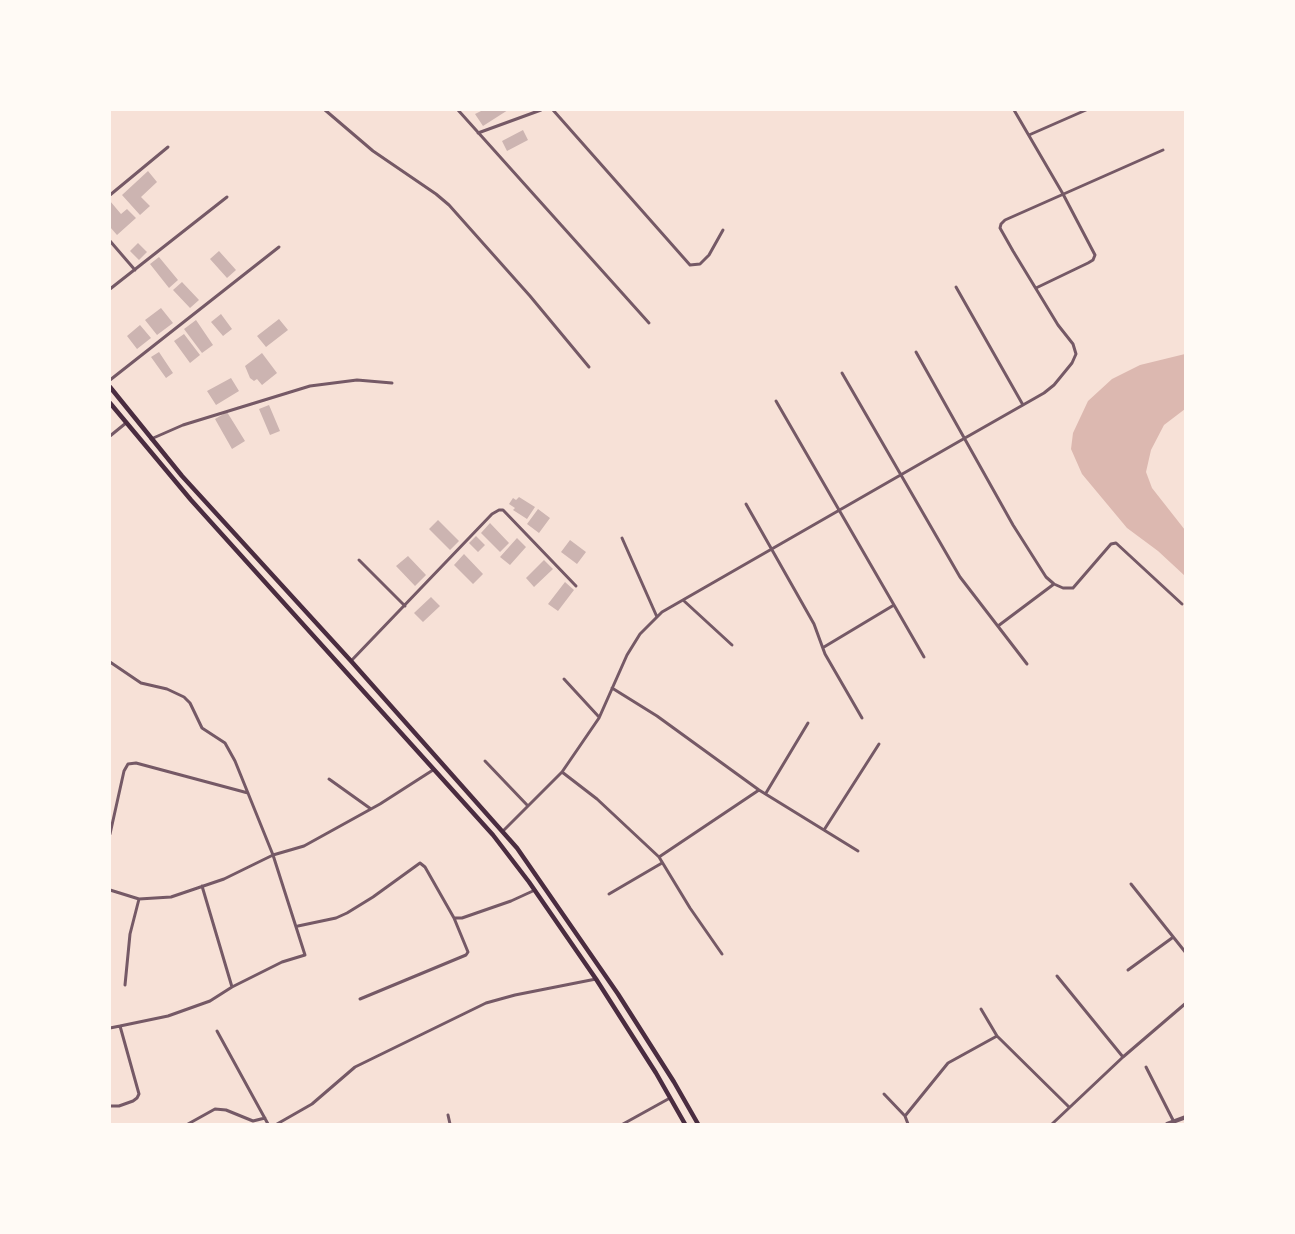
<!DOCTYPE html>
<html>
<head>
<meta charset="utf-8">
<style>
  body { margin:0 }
  #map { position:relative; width:1295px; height:1234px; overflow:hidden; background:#f7e1d7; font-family:"PT Sans Narrow",sans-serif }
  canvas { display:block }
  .frame { position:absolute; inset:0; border:111px solid #fffaf5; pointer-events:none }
</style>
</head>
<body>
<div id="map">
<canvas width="1295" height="1234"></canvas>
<div class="frame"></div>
</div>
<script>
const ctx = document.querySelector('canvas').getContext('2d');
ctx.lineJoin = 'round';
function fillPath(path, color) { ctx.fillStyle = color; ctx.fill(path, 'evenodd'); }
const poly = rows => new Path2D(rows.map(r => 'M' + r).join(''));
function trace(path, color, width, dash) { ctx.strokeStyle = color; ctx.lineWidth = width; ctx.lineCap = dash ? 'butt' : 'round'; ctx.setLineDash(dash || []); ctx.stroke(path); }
fillPath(poly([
  [1185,354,1185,409,1164,425,1151,450,1146,472,1152,488,1185,530,1185,576,1158,551,1127,528,1082,474,1071,449,1073,433,1088,401,1112,379,1140,365]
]), '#dcb8b0');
fillPath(poly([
  [483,110,508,110,483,126,475,114],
  [523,130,528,140,507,151,502,141],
  [148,171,157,182,141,197,150,206,140,215,122,195],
  [110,201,121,214,127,209,136,218,117,235,110,227],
  [138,243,147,252,139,260,130,251],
  [219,251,236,270,227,278,210,259],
  [159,257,178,280,169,288,150,264],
  [182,282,199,300,190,308,173,290],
  [161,308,173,323,157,335,145,320],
  [221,314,232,329,223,336,211,322],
  [279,319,288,330,266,347,257,336],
  [196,320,213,345,202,353,184,329],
  [140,325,151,338,137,349,127,336],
  [184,334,200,355,190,363,174,341],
  [159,352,173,373,166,378,151,357],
  [262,353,277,373,262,385,257,379,254,381,250,378,245,366],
  [231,378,239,391,216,405,207,391],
  [269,405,280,431,270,435,259,409],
  [227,412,245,441,232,449,215,419],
  [519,497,535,507,527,519,513,510,515,508,509,504,513,498,516,500],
  [538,509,550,518,539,533,527,524],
  [438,520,459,541,450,550,429,529],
  [490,523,509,543,500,552,481,533],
  [476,536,485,545,478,552,469,543],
  [517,538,526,547,510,565,500,557],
  [570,540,586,552,577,564,561,552],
  [464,554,483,574,473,584,454,565],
  [408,556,426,575,415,586,396,566],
  [544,560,553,569,534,587,526,578],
  [565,582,574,590,558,611,548,604],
  [431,597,440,606,423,622,414,613]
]), '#ccb4b1');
trace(poly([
  [325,110,373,151,436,194,449,205,530,296,589,367],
  [458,110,649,323],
  [553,110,690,265,700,264,709,255,723,230],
  [1014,110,1063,194,1095,255,1093,260,1088,263,1036,288],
  [478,133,541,110],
  [1029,135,1086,110],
  [110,195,168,147],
  [110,241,135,270],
  [956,287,1023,405],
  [110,289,227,197],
  [916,352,1013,525,1046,577,1054,584,1063,588,1073,588,1111,544,1116,543,1182,604],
  [842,373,960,577,1027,664],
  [110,380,279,247],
  [776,401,894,605,824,647],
  [110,436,126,423],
  [151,439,183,425,310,386,357,380,392,383],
  [746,504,814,624,825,654,862,718],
  [622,538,657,617],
  [359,560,405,606],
  [683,600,732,645],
  [894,605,924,657],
  [998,626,1054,584],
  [351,661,492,514,499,510,503,510,576,586],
  [110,662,141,683,167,689,184,697,190,703,202,728,225,743,235,761,273,855,305,955,282,962,232,987],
  [564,679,599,717],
  [612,688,657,716,759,790,858,851],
  [485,761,528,806],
  [562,772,597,799,659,857,690,908,722,954],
  [329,779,371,809],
  [766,793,808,723],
  [824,830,879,744],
  [503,831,562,772,599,718,627,655,640,634,662,612,965,438,1044,393,1054,385,1072,363,1076,354,1073,344,1058,325,1013,251,1000,228,1001,224,1005,220,1163,150],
  [110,834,124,771,128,764,136,763,248,793],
  [659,857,759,790],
  [1131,884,1186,953],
  [110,890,139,899,171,897,224,879,273,855,304,846,380,804,433,770],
  [609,894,662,863],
  [298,926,336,918,347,913,373,897,420,863,425,867,454,918],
  [1128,970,1172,938],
  [1057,976,1123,1057],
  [125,985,130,934,139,899],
  [360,999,466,955,468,952,454,918,462,918,511,901,535,890],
  [981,1009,997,1036,1069,1107],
  [110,1028,120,1026],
  [217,1031,268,1124],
  [1146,1067,1174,1122],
  [884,1094,905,1116,908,1124],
  [110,1106,119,1106,133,1101,137,1098,139,1094,120,1026,168,1016,210,1001,232,987,202,886],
  [448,1115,450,1124],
  [905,1116,948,1063,997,1036],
  [188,1124,215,1109,226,1110,253,1121,265,1118],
  [277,1124,312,1104,355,1067,486,1003,515,995,596,979],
  [623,1124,670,1098],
  [1052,1124,1123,1057,1186,1003]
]), '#755966', 3);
trace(poly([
  [1167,1124,1186,1117]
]), '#755966', 4);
trace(poly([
  [110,387,182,476,351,661,517,848,618,994,674,1082,698,1124],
  [110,403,191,500,493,835,529,882,596,979,656,1073,685,1124]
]), '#4a2c40', 4.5);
</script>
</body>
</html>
